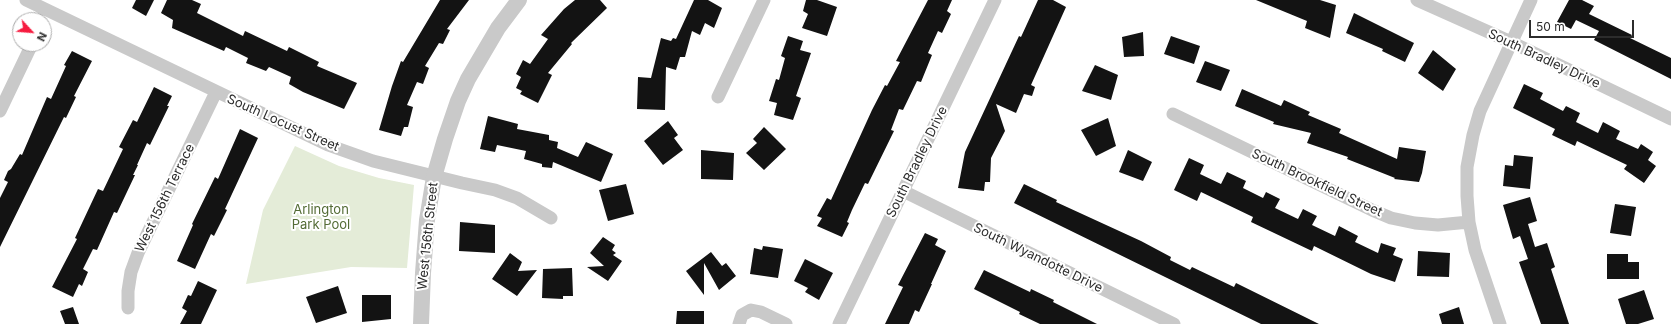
<!DOCTYPE html>
<html>
<head>
<meta charset="utf-8">
<style>
  body { margin:0 }
  #map { position:relative; width:1671px; height:324px; overflow:hidden; background:#fff; font-family:Inter,sans-serif }
  canvas { display:block }
  .north { position:absolute; left:12px; top:12px; width:40px; height:40px; box-sizing:border-box; background:#fff; border:1px solid #ababab; border-radius:50%; rotate:116deg; font-size:11px; font-weight:700; line-height:16px; text-align:center; color:#2c2c2c }
  .north::after { content:''; display:block; margin:auto; width:14px; height:18px; background:#f61b3f; clip-path:polygon(50% 0,100% 100%,50% 72%,0 100%) }
  .scale { position:absolute; left:1529px; top:20px; width:105px; height:18px; box-sizing:border-box; border:2px solid #2c2c2c; border-top:0; padding-left:5px; font-size:12px; line-height:14px; white-space:nowrap; color:#2c2c2c; -webkit-text-stroke:3px #fff; paint-order:stroke }
</style>
</head>
<body>
<div id="map">
<canvas width="1671" height="324"></canvas>
<div class="north">N</div>
<div class="scale">50 m</div>
</div>
<script>
const ctx = document.querySelector('canvas').getContext('2d');
ctx.lineJoin = 'round';
function fillPath(path, color) { ctx.fillStyle = color; ctx.fill(path, 'evenodd'); }
const poly = rows => new Path2D(rows.map(r => 'M' + r).join(''));
function trace(path, color, width, dash) { ctx.strokeStyle = color; ctx.lineWidth = width; ctx.lineCap = dash ? 'butt' : 'round'; ctx.setLineDash(dash || []); ctx.stroke(path); }
function drawText(font, color, halo, rows, align = 'center') {
  ctx.font = font + ' Inter,sans-serif'; ctx.lineWidth = 4; ctx.setLineDash([]); ctx.textBaseline = 'middle'; ctx.strokeStyle = halo; ctx.fillStyle = color; for (const [text, x, y, turn = 0] of rows) {
    ctx.save(); ctx.translate(x, y); ctx.rotate((+turn || 0) * Math.PI / 180); ctx.textAlign = isNaN(turn) ? turn : align; if (halo) ctx.strokeText(text, 0, 0); ctx.fillText(text, 0, 0); ctx.restore();
  }
}
fillPath(poly([
  [295,146,339,166,379,178,414,185,407,268,351,267,246,284,263,210]
]), '#e4ecd8');
fillPath(poly([
  [136,0,154,0,146,16,132,8],
  [167,0,192,0,201,4,197,13,243,36,245,31,287,51,289,47,319,62,317,66,357,83,344,109,303,92,289,84,291,77,269,67,266,71,246,63,248,58,226,47,224,51,172,28,173,20,161,13],
  [440,0,469,0,447,29,450,30,443,44,439,43,425,66,429,68,423,84,417,82,407,105,413,107,408,127,404,127,401,136,379,130,392,86,401,61,403,62],
  [575,0,600,0,607,8,571,43,572,44,548,73,552,75,538,103,520,94,522,91,516,88,521,77,516,74,523,60,530,64,548,39,541,35,564,9],
  [694,0,708,0,722,8,714,28,705,23,700,35,692,31,685,57,680,57,676,70,666,67,665,110,637,109,638,77,651,78,661,38,671,41,673,38,676,39],
  [806,0,817,0,837,7,827,36,802,28,808,14,803,11],
  [928,0,952,0,947,11,951,14,942,33,938,31,928,53,932,55,921,82,917,81,903,110,899,109,891,130,894,131,868,184,865,183,852,210,847,222,849,223,842,237,817,226,822,218,817,216,827,198,831,200,872,110,885,85,887,86,900,62,896,61],
  [1038,0,1053,0,1066,7,1031,85,1035,87,1032,96,1024,94,1016,113,996,104,1005,131,991,158,990,182,985,182,984,191,958,188,965,152,1019,36,1021,37],
  [1256,0,1320,0,1336,5,1330,38,1305,28,1307,21],
  [1569,0,1582,0,1594,6,1589,14,1632,35,1630,38,1671,58,1671,79,1594,40,1599,31,1576,20,1571,29,1557,22],
  [1354,13,1414,43,1405,62,1382,51,1383,49,1346,33],
  [1143,32,1144,56,1124,57,1122,37],
  [788,36,803,41,800,50,811,53,796,96,801,98,793,120,774,115,777,103,769,101,776,79,779,80,785,58,781,56],
  [1171,36,1200,46,1194,64,1164,54],
  [1433,50,1456,69,1443,91,1418,73],
  [72,51,92,61,74,96,76,97,66,118,64,117,0,247,0,198,8,182,4,180,8,171,11,169,20,154,22,155,47,97,51,99,66,66,64,65],
  [1205,61,1230,70,1221,91,1196,82],
  [1095,65,1118,75,1111,100,1082,91],
  [1524,84,1543,93,1540,99,1563,111,1566,106,1580,113,1576,122,1598,133,1603,122,1620,131,1616,139,1638,149,1641,144,1653,152,1648,160,1656,166,1644,183,1624,169,1627,165,1577,141,1575,146,1552,135,1555,129,1513,108],
  [154,87,172,96,167,106,169,106,150,145,147,143,137,165,138,165,133,175,135,175,117,213,114,212,97,250,93,249,83,269,88,272,82,286,79,284,73,297,52,287,77,239,75,238,98,189,103,191,123,149,119,147,133,120,137,122],
  [1242,89,1281,106,1284,100,1310,112,1308,115,1341,129,1339,133,1397,159,1399,147,1426,151,1422,173,1419,182,1394,179,1395,178,1347,159,1348,157,1307,143,1311,133,1273,124,1274,122,1235,106],
  [488,116,518,124,517,129,549,135,549,140,558,142,557,148,578,157,586,142,613,154,601,182,553,162,552,168,542,167,542,164,524,159,526,151,497,145,495,152,480,149],
  [1108,118,1116,146,1096,156,1081,130],
  [668,121,678,135,674,138,683,150,663,165,644,141],
  [764,127,786,149,764,170,746,153,757,143,753,139],
  [240,129,258,138,225,209,227,210,214,236,211,234,195,269,177,261,193,225,192,224,215,177,218,179],
  [701,150,734,153,733,180,701,179],
  [1128,150,1152,162,1143,181,1119,172],
  [1514,155,1533,157,1530,189,1503,186,1505,165,1513,166],
  [1189,158,1204,165,1200,174,1221,184,1227,172,1246,181,1243,188,1263,198,1266,192,1280,199,1275,208,1298,219,1303,209,1317,216,1312,225,1335,236,1339,226,1358,236,1355,242,1378,253,1381,243,1396,248,1393,255,1403,259,1395,282,1371,274,1314,246,1312,251,1251,222,1253,217,1201,192,1197,201,1174,190],
  [626,184,634,214,608,221,599,190],
  [1024,184,1057,200,1056,202,1141,241,1171,257,1170,260,1190,270,1192,267,1234,287,1236,283,1319,324,1261,324,1014,203],
  [1530,197,1537,221,1528,224,1535,247,1547,243,1555,267,1551,269,1569,324,1541,324,1519,262,1528,259,1520,236,1513,239,1503,205],
  [1615,204,1636,207,1631,236,1610,233],
  [460,222,495,225,495,253,459,251],
  [925,233,938,239,935,245,946,251,931,284,932,284,919,312,915,310,909,324,885,324,903,287,898,285],
  [603,237,615,245,612,250,616,253,613,255,622,261,608,281,587,267,604,266,590,253],
  [763,246,783,249,778,278,750,274,754,248,762,250],
  [1418,251,1450,253,1449,277,1417,276],
  [711,252,722,266,726,263,736,276,719,290,704,263,704,295,686,271],
  [510,253,522,262,518,271,537,270,517,296,492,279],
  [1607,254,1628,254,1628,262,1639,262,1639,279,1607,279],
  [805,259,833,273,819,300,805,292,808,288,794,281],
  [572,268,573,296,563,296,563,299,542,298,543,269],
  [984,270,1030,292,1031,289,1054,300,1053,302,1097,324,1040,324,1019,314,1020,312,974,289],
  [198,281,217,290,201,324,180,324,187,311,182,308,188,295,191,296],
  [338,286,347,313,316,323,306,297],
  [1644,290,1654,319,1638,324,1626,324,1618,299],
  [362,295,391,295,391,319,362,322],
  [73,307,79,324,65,324,60,311],
  [1459,307,1464,324,1442,324,1439,314],
  [677,311,704,311,704,324,676,324]
]), '#131313');
trace(poly([
  [26,0,328,145,373,161,462,183,495,190,517,198,551,218],
  [1417,0,1511,42,1671,119],
  [718,97,764,0],
  [0,111,32,44],
  [1173,114,1372,210,1391,218,1415,223,1438,225,1469,222],
  [903,191,1174,324],
  [128,308,128,291,131,272,138,253,216,92],
  [739,324,742,315,751,310,761,312,786,324],
  [839,324,995,0],
  [1500,324,1475,250,1469,222,1467,196,1467,167,1473,135,1480,111,1531,0]
]), '#c9c9c9', 13);
trace(poly([
  [421,324,423,273,427,220,434,177,445,139,458,101,468,79,498,28,519,0]
]), '#c9c9c9', 16);
drawText('13px', '#2c2c2c', '#fff', [
  ["South Bradley Drive",1544,59,25],
  ["South Locust Street",283,123,24],
  ["South Bradley Drive",917,162,-64],
  ["South Brookfield Street",1317,183,25],
  ["West 156th Terrace",165,198,-64],
  ["West 156th Street",428,236,-84],
  ["South Wyandotte Drive",1038,258,26]
]);
drawText('13px', '#546c36', '#fff', [
  ["Arlington",321,210],
  ["Park Pool",321,225]
]);
</script>
</body>
</html>
